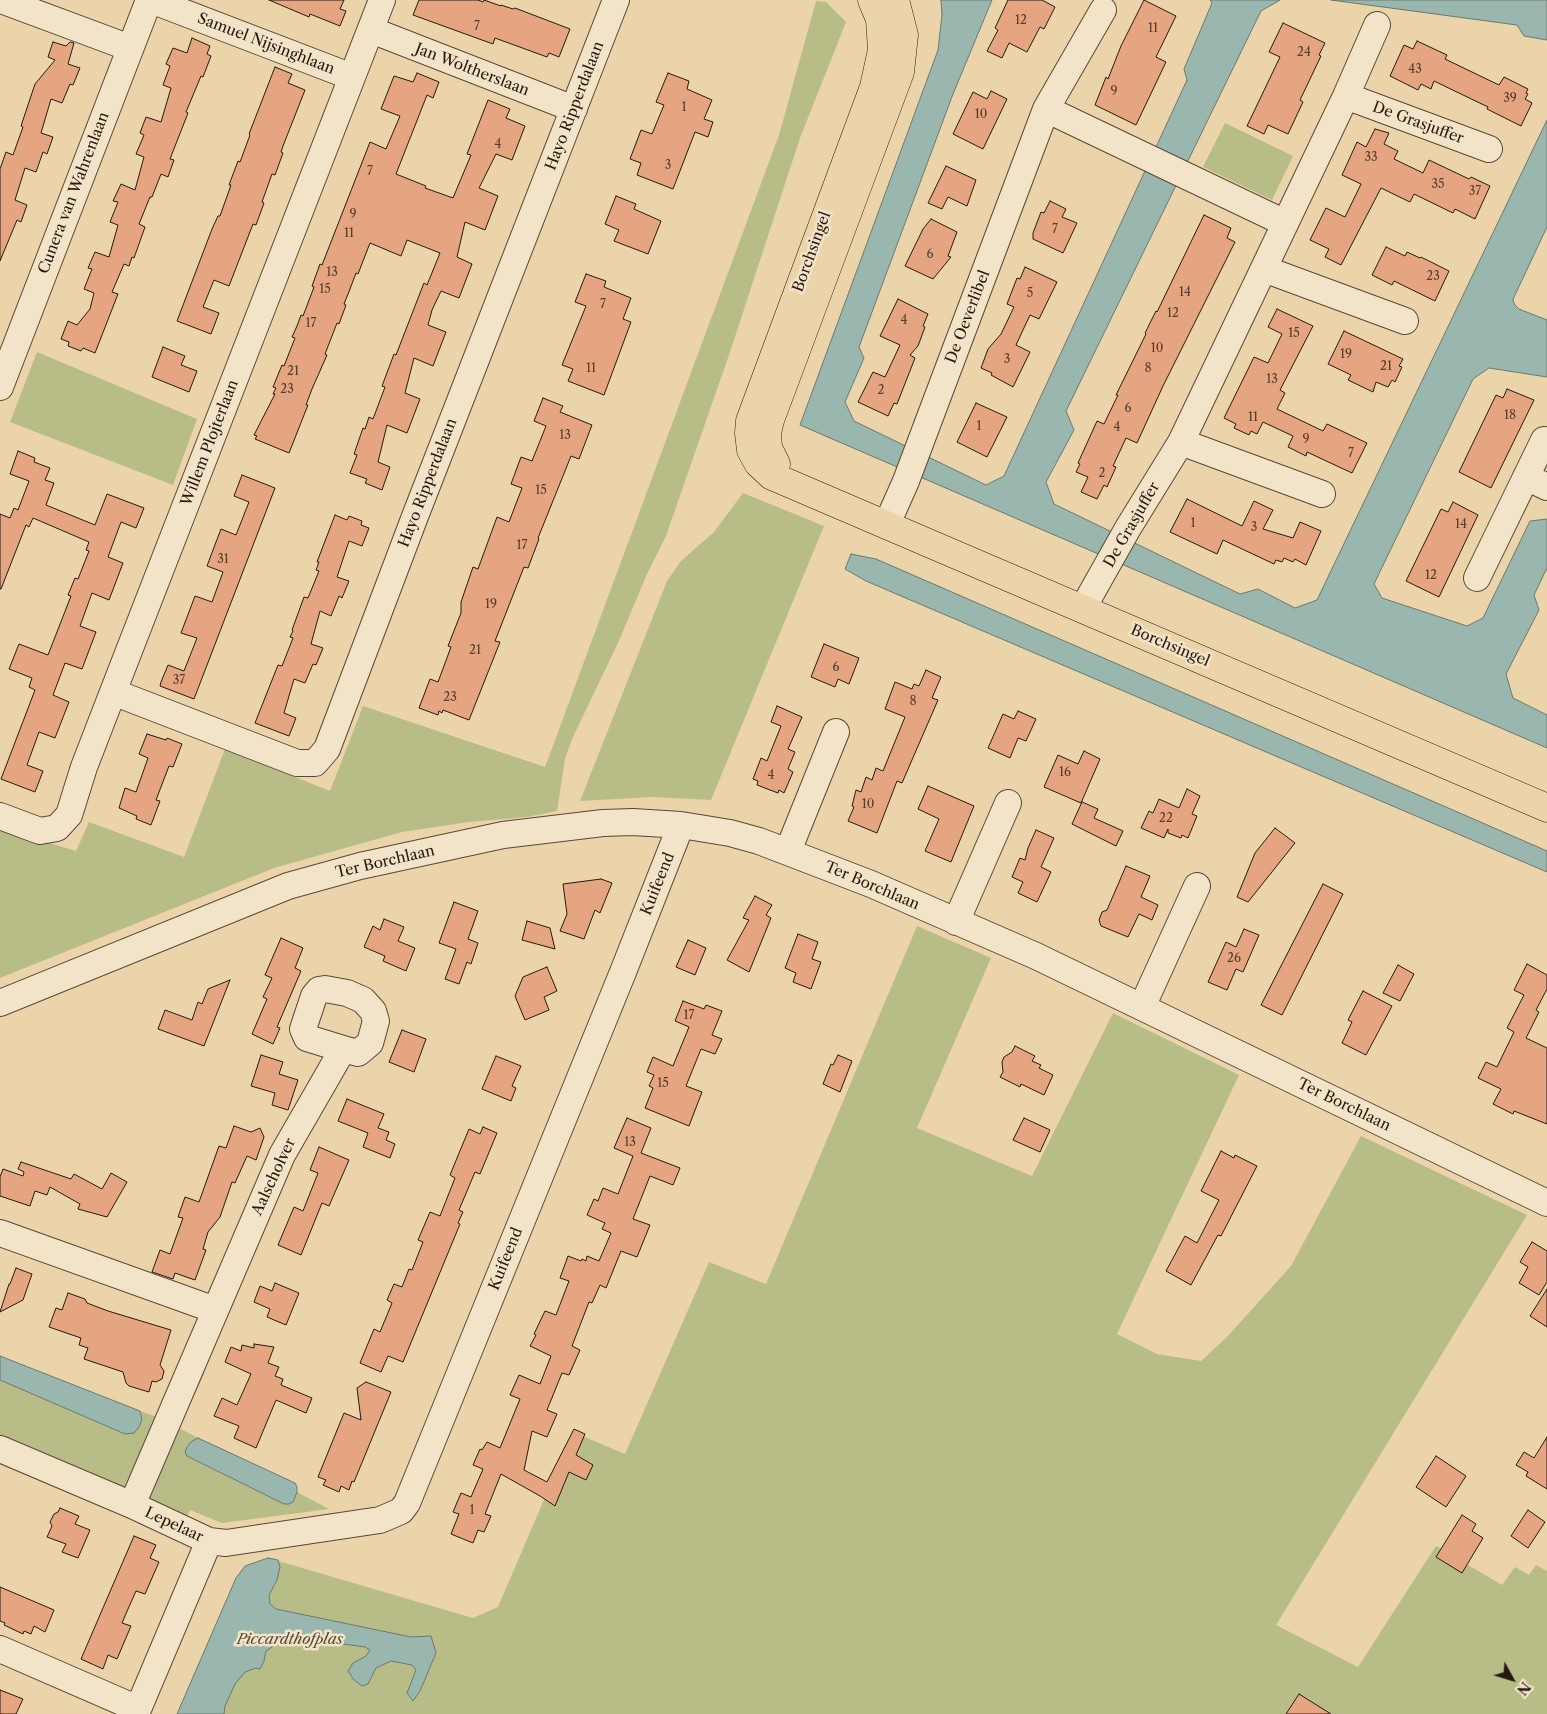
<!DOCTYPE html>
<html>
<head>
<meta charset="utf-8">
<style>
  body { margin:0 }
  #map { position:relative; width:1547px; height:1714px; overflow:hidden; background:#ecd4aa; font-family:"Libre Caslon Text",serif }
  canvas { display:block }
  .north { position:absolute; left:1487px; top:1654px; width:50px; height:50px; -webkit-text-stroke:4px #f3e3c8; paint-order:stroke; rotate:129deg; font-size:14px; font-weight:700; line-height:20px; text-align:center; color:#28190f }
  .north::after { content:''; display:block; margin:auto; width:18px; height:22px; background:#28190f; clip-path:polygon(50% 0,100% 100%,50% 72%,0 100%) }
</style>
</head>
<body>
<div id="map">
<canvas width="1547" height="1714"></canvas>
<div class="north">N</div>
</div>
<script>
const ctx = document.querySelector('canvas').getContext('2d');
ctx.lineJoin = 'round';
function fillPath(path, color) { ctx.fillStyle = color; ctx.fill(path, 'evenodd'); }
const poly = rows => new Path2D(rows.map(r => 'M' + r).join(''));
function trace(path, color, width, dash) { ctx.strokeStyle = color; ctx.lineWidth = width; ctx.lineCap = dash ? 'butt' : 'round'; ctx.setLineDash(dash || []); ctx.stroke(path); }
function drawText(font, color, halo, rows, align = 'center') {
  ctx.font = font + ' "Libre Caslon Text",serif'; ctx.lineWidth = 5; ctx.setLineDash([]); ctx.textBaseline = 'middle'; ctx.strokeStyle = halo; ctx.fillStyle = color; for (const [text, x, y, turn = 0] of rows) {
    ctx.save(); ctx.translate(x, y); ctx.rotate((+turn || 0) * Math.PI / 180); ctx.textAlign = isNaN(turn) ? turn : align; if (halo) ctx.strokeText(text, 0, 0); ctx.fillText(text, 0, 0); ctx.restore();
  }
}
fillPath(poly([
  [816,1,826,2,846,22,800,138,730,352,666,536,647,574,618,643,572,739,565,759,557,811,527,817,469,822,402,832,274,868,0,978,0,828,76,851,89,822,184,857,225,749,330,791,363,706,545,767,779,135],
  [1225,123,1293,156,1272,200,1203,167],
  [37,352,197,419,173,485,10,422],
  [743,493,824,526,711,800,652,797,580,801,667,581,681,561,714,532],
  [917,926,991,958,917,1128,1032,1176,1113,1013,1239,1075,1117,1334,1157,1354,1201,1361,1226,1338,1291,1266,1361,1136,1527,1215,1276,1625,1358,1667,1436,1546,1502,1585,1515,1567,1529,1575,1536,1565,1547,1571,1547,1714,177,1714,236,1578,245,1566,268,1558,473,1618,498,1607,573,1432,625,1454,709,1262,766,1284],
  [197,1368,205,1372,179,1428,198,1438,192,1441,187,1456,284,1504,293,1502,297,1492,329,1509,222,1523,190,1510,187,1517,152,1500,149,1495],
  [0,1380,125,1434,142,1419,140,1411,160,1418,128,1487,123,1488,0,1437]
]), '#b8bd88');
const water = poly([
  [941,0,992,0,953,94,859,347,864,358,845,402,854,421,986,485,1004,476,1187,80,1184,69,1212,3,1210,0,1280,0,1261,11,1066,411,1074,430,1046,482,1054,504,1240,594,1258,589,1295,608,1317,600,1547,120,1547,227,1514,297,1513,301,1515,305,1519,309,1547,320,1547,377,1489,368,1473,379,1374,584,1382,598,1467,626,1483,618,1530,521,1547,519,1547,568,1534,595,1539,610,1506,674,1513,698,1547,715,1547,748,800,425,938,50,942,15,941,0],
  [1331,0,1547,0,1547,40,1524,36,1517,25,1331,0],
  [851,554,876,559,1547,851,1547,872,866,581,845,569,851,554],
  [0,1356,140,1411,142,1419,139,1427,134,1433,125,1434,0,1380,0,1356],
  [198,1438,295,1483,297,1487,297,1492,293,1502,289,1504,284,1504,187,1456,185,1452,187,1447,192,1441,198,1438],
  [268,1558,278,1560,280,1567,277,1580,269,1595,270,1604,276,1609,411,1637,431,1636,436,1653,420,1691,413,1701,407,1693,416,1670,412,1665,391,1661,376,1668,368,1684,362,1686,354,1680,348,1671,353,1663,366,1656,370,1650,365,1647,301,1638,281,1641,266,1651,264,1661,260,1669,256,1668,245,1672,235,1684,225,1706,224,1714,177,1714,236,1578,245,1566,268,1558]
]);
fillPath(water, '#99b7ae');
trace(water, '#6c786e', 1);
const building = poly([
  [269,0,344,0,340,9,346,11,340,26,310,14,309,17,269,0],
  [419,0,478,0,483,2,484,0,501,6,501,5,513,9,515,8,570,29,559,57,549,53,547,57,495,38,493,44,413,15,419,0],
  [1008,0,1042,0,1055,7,1044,29,1040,27,1027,52,1009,43,1002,58,987,51,998,30,995,28,1008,0],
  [1144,0,1176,16,1156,57,1166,62,1136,125,1095,105,1106,77,1108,79,1121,46,1144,0],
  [1283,23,1325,43,1319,55,1321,56,1300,100,1303,102,1288,134,1268,125,1264,134,1247,126,1280,57,1269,52,1283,23],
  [192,38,210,46,207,54,211,56,203,77,201,76,186,112,188,113,170,159,174,160,168,177,161,174,152,197,150,197,139,224,145,227,134,258,132,257,129,266,124,264,112,292,118,294,95,353,83,348,81,351,68,346,69,342,61,339,68,321,77,325,90,309,94,293,84,289,92,269,88,268,95,252,109,257,118,225,110,222,118,202,113,201,121,184,135,190,144,157,136,154,144,135,140,133,146,117,161,122,171,88,163,85,170,66,166,64,173,48,187,53,192,38],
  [1417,41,1447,55,1445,59,1499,85,1504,77,1528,89,1526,93,1528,94,1525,99,1532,103,1521,126,1487,109,1488,107,1434,81,1431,89,1421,84,1418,90,1390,76,1404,45,1413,49,1417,41],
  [53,42,66,46,70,42,74,43,68,64,80,68,73,85,70,84,62,103,51,99,41,133,53,137,47,154,43,152,36,172,25,168,15,200,27,205,21,222,17,220,0,261,0,169,6,152,13,155,23,127,21,126,35,84,55,60,48,57,53,42],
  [275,67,292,74,288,83,305,90,283,146,281,152,283,153,275,175,272,174,262,202,264,203,256,225,253,224,229,286,214,280,203,307,219,313,211,334,177,321,212,229,218,216,220,216,231,185,229,185,238,161,240,162,250,135,249,134,275,67],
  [417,73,439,82,433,98,427,95,396,174,426,186,425,188,453,198,471,155,467,154,488,100,510,109,506,118,525,126,512,160,496,154,479,188,498,196,485,230,465,222,457,257,472,264,459,298,441,291,432,310,428,325,446,332,433,366,414,358,405,393,420,399,407,433,387,425,378,462,390,467,382,490,365,483,367,479,350,473,357,455,354,454,363,428,365,429,369,417,373,419,385,387,382,386,394,354,396,355,422,288,424,283,427,285,440,253,407,240,401,256,370,243,358,274,356,273,350,289,344,304,346,305,339,324,337,323,325,354,327,355,312,389,306,405,308,405,289,453,255,439,257,436,254,435,275,394,273,394,276,388,273,387,282,365,284,366,295,338,292,337,297,326,301,315,303,316,314,287,312,286,320,264,322,265,370,142,386,149,400,116,381,109,394,76,413,82,417,73],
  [668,73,689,81,687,89,712,100,704,119,713,122,708,137,695,132,673,189,637,175,641,163,630,159,641,130,652,134,664,105,656,102,668,73],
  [991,91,1007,99,983,149,953,134,973,92,987,99,991,91],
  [1375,129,1389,133,1384,144,1398,151,1394,159,1423,173,1429,160,1469,179,1471,177,1490,186,1475,219,1455,209,1453,213,1414,194,1410,202,1381,188,1341,265,1325,257,1329,249,1310,240,1326,208,1345,217,1361,184,1342,175,1357,142,1366,147,1375,129],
  [946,166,976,180,967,206,948,197,942,209,928,203,946,166],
  [616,196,636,204,634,209,661,221,648,254,614,241,619,230,605,224,616,196],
  [1050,201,1066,209,1062,217,1077,223,1063,253,1033,239,1033,233,1041,212,1044,213,1050,201],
  [1204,215,1231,228,1227,238,1235,242,1163,386,1137,443,1126,438,1113,466,1116,467,1107,487,1104,485,1097,499,1081,492,1088,477,1076,472,1080,464,1078,463,1097,421,1104,424,1118,395,1116,395,1146,334,1145,333,1156,311,1157,312,1204,215],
  [931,219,957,232,948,256,951,257,933,279,905,266,923,229,931,219],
  [1386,247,1405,256,1407,252,1420,258,1421,257,1449,271,1435,301,1394,281,1392,285,1372,275,1386,247],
  [1025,267,1057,282,1039,319,1030,315,1016,345,1030,352,1013,387,991,375,992,373,981,368,988,349,1001,334,1014,307,1007,304,1017,278,1020,279,1025,267],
  [586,274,606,281,604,287,631,298,623,319,631,322,604,395,568,381,573,369,562,365,586,306,575,302,586,274],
  [898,299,928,314,923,326,925,327,918,346,910,355,915,358,897,404,894,403,888,416,858,402,873,372,885,377,900,345,880,336,898,299],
  [1277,309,1313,326,1280,390,1285,393,1277,409,1323,431,1327,424,1367,443,1352,473,1307,452,1306,456,1288,447,1293,436,1263,422,1257,434,1251,431,1249,435,1234,428,1236,424,1224,418,1254,357,1268,363,1282,334,1268,327,1277,309],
  [1344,331,1403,359,1399,366,1402,367,1395,382,1392,380,1388,387,1376,382,1373,392,1348,380,1351,375,1328,364,1344,331],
  [163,347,185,356,181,365,197,371,189,392,152,377,163,347],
  [1507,389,1534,400,1491,488,1459,472,1496,395,1503,398,1507,389],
  [543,398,563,406,560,412,592,425,579,459,571,456,538,538,539,539,528,568,524,567,495,641,500,642,469,720,443,710,442,713,439,711,438,715,419,708,430,679,438,682,451,647,448,646,461,613,461,602,473,567,478,569,497,517,509,522,522,488,511,484,521,457,532,461,546,426,534,421,543,398],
  [976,403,1007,417,987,457,957,442,976,403],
  [18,451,35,458,34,462,50,468,45,480,54,483,46,505,95,525,107,494,144,508,136,528,121,522,108,557,123,563,109,600,92,593,80,626,96,632,82,669,65,663,53,695,69,702,55,738,39,732,27,765,43,771,35,792,1,779,35,690,29,687,32,678,9,669,19,644,48,655,71,596,68,595,75,578,78,579,89,551,86,550,89,542,33,518,29,527,26,525,1,589,0,589,0,514,10,518,14,508,18,510,29,481,10,474,18,451],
  [242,475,275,488,194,699,160,686,161,682,168,665,184,671,197,638,181,633,195,596,212,602,223,572,207,566,216,542,221,529,236,535,249,502,234,496,242,475],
  [1187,499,1242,526,1254,501,1273,510,1263,529,1293,538,1300,522,1321,531,1306,565,1295,559,1293,562,1284,558,1282,562,1276,560,1274,564,1223,540,1217,554,1170,532,1187,499],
  [1453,502,1478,515,1439,597,1406,581,1441,509,1448,512,1453,502],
  [335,515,347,520,349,516,362,521,361,525,369,528,362,546,349,541,337,577,349,581,342,598,339,596,331,616,320,611,311,644,323,648,316,665,313,664,305,683,294,679,284,713,296,718,289,736,255,723,278,665,282,666,293,638,290,637,293,631,292,630,304,597,308,598,319,571,316,570,319,562,317,562,335,515],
  [824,644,859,658,849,684,838,679,835,687,811,677,824,644],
  [926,670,941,677,932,698,938,700,902,783,897,781,877,833,848,821,854,807,852,806,856,790,861,792,866,777,872,780,876,768,883,771,905,717,885,709,895,682,912,689,914,684,919,686,926,670],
  [777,706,802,717,788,749,795,752,788,769,793,772,784,793,779,790,778,793,757,785,758,781,753,779,761,758,767,761,781,726,771,722,777,706],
  [1018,711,1036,719,1026,741,1018,738,1010,758,988,748,1003,714,1014,719,1018,711],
  [147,734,166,740,167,738,182,744,173,767,169,766,156,800,160,801,151,825,136,819,137,816,119,808,125,788,136,792,148,758,139,754,147,734],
  [1084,751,1100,759,1081,803,1044,787,1058,755,1078,764,1084,751],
  [928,786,974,806,951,862,925,851,939,819,918,809,928,786],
  [1187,789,1200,796,1192,814,1197,816,1188,838,1182,835,1181,838,1168,833,1168,829,1164,838,1141,828,1149,811,1153,813,1159,799,1179,808,1187,789],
  [1082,802,1098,809,1094,818,1123,831,1116,846,1072,824,1082,802],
  [1275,828,1295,843,1248,902,1237,897,1255,853,1275,828],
  [1036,830,1054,838,1041,867,1051,872,1037,902,1018,893,1023,882,1012,877,1020,858,1025,860,1028,848,1036,830],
  [1126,866,1150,876,1141,897,1158,905,1152,920,1139,914,1128,937,1101,926,1099,920,1102,912,1107,910,1126,866],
  [601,879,612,883,600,913,595,910,584,939,560,931,567,914,563,884,601,879],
  [1323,884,1343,894,1282,1015,1261,1005,1323,884],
  [755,896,772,905,766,915,771,918,749,972,727,960,749,920,743,918,755,896],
  [454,902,478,911,468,939,478,943,471,964,467,962,459,984,445,979,456,949,439,943,454,902],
  [384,919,404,927,398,941,415,948,406,971,383,961,385,956,364,947,373,926,380,930,384,919],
  [527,921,550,928,555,949,522,940,527,921],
  [1244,929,1259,935,1243,972,1236,969,1227,990,1208,982,1226,942,1236,947,1244,929],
  [798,934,818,942,812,959,821,962,811,989,793,982,796,973,785,968,798,934],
  [281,938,303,948,295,968,301,971,277,1027,280,1028,273,1044,252,1034,267,999,263,997,272,978,265,975,281,938],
  [688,940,706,948,695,975,676,967,688,940],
  [1527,964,1547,975,1547,989,1536,1010,1539,1012,1526,1038,1547,1048,1547,1124,1514,1111,1513,1114,1493,1104,1501,1089,1478,1078,1486,1062,1497,1067,1514,1032,1507,1028,1524,995,1514,990,1527,964],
  [1398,965,1414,974,1400,1001,1383,993,1398,965],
  [547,967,557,991,544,997,549,1010,525,1020,515,996,523,977,547,967],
  [230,980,204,1046,158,1029,165,1010,192,1020,198,1002,202,1004,208,989,230,980],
  [1363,991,1392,1006,1366,1055,1342,1043,1352,1022,1348,1020,1363,991],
  [683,1001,704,1009,706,1005,722,1011,712,1035,722,1039,715,1054,701,1049,686,1086,702,1092,689,1126,645,1108,653,1088,649,1086,654,1075,647,1072,653,1057,673,1066,689,1027,675,1021,683,1001],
  [402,1030,426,1039,414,1072,389,1062,402,1030],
  [1015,1046,1035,1056,1032,1061,1041,1065,1039,1068,1053,1075,1044,1095,1021,1084,1020,1087,1000,1077,1003,1072,1002,1062,1004,1057,1012,1052,1015,1046],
  [261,1055,283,1062,279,1074,298,1080,288,1110,272,1105,275,1093,251,1086,261,1055],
  [838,1055,852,1061,840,1092,823,1084,831,1064,833,1065,838,1055],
  [496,1056,521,1066,512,1086,516,1088,511,1101,482,1089,496,1056],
  [347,1099,384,1114,378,1128,389,1132,386,1140,395,1144,390,1158,363,1147,368,1133,338,1121,347,1099],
  [627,1118,651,1128,641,1153,680,1168,673,1185,650,1176,633,1219,650,1225,637,1257,621,1251,606,1288,600,1285,592,1303,589,1302,572,1346,580,1350,569,1375,562,1373,547,1410,557,1414,547,1437,532,1431,524,1470,547,1482,574,1429,585,1434,576,1455,593,1465,586,1480,569,1472,555,1506,540,1496,501,1474,485,1514,491,1516,484,1532,478,1530,473,1543,451,1534,459,1514,453,1512,461,1493,471,1497,483,1469,473,1465,480,1449,482,1450,487,1442,500,1448,520,1399,510,1395,519,1375,540,1384,551,1356,530,1346,536,1335,534,1334,545,1311,556,1315,569,1281,560,1278,568,1256,581,1261,582,1259,586,1261,587,1256,599,1261,611,1233,602,1229,605,1223,587,1215,594,1199,598,1201,603,1188,618,1194,633,1156,614,1148,627,1118],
  [1024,1118,1050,1130,1040,1152,1013,1140,1024,1118],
  [234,1126,251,1132,260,1128,264,1137,256,1160,247,1156,235,1183,232,1182,220,1217,208,1232,203,1249,206,1250,195,1280,175,1273,173,1279,152,1272,160,1250,170,1254,183,1218,178,1217,185,1197,199,1202,219,1146,226,1148,234,1126],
  [483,1127,497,1133,480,1174,475,1172,459,1210,463,1212,458,1223,460,1224,403,1362,388,1356,381,1372,360,1363,374,1329,380,1332,392,1303,387,1300,394,1284,402,1287,409,1269,412,1270,423,1242,418,1240,430,1212,440,1216,455,1178,450,1175,469,1129,480,1134,483,1127],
  [319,1147,349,1160,329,1206,322,1203,301,1255,278,1245,294,1207,303,1211,318,1173,310,1170,319,1147],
  [1221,1151,1234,1158,1235,1155,1257,1166,1221,1236,1218,1235,1191,1285,1166,1271,1185,1236,1197,1243,1219,1200,1201,1191,1221,1151],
  [21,1162,71,1179,74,1174,102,1189,111,1173,127,1182,107,1217,78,1209,80,1204,50,1187,47,1195,35,1191,30,1206,0,1196,0,1177,3,1169,23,1176,24,1172,18,1169,21,1162],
  [1532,1242,1547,1251,1547,1282,1539,1295,1519,1283,1528,1267,1520,1262,1532,1242],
  [16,1268,32,1274,23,1300,0,1312,9,1284,10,1284,16,1268],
  [275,1283,299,1293,286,1325,267,1317,270,1309,254,1302,260,1286,272,1291,275,1283],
  [1547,1289,1547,1327,1530,1316,1547,1289],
  [68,1293,85,1299,87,1303,108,1311,171,1330,160,1365,164,1371,162,1379,156,1382,152,1381,149,1392,129,1386,126,1383,123,1372,84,1359,88,1348,79,1345,81,1338,49,1327,56,1308,62,1310,68,1293],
  [254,1344,274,1347,268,1363,279,1367,275,1376,283,1379,281,1385,312,1398,306,1413,276,1400,256,1448,234,1438,239,1426,214,1416,222,1398,237,1405,251,1374,225,1362,231,1347,241,1351,242,1345,254,1348,254,1344],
  [366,1382,391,1392,354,1482,352,1481,349,1490,341,1486,339,1492,323,1485,326,1480,318,1477,344,1413,361,1420,357,1388,366,1382],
  [1547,1437,1547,1489,1526,1476,1528,1472,1516,1465,1524,1452,1534,1458,1547,1437],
  [1436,1456,1466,1476,1446,1507,1416,1487,1436,1456],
  [60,1508,79,1516,75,1524,90,1530,78,1558,62,1552,66,1544,47,1537,52,1526,50,1522,54,1514,58,1512,60,1508],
  [1528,1510,1545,1522,1528,1548,1511,1536,1528,1510],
  [1462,1515,1476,1524,1472,1531,1483,1538,1462,1573,1436,1557,1462,1515],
  [134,1536,156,1545,150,1558,159,1562,145,1594,136,1591,128,1609,122,1623,131,1626,117,1659,108,1655,103,1669,81,1659,134,1536],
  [0,1587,54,1610,45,1632,34,1626,31,1634,24,1631,23,1634,4,1625,5,1623,0,1621,0,1587],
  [0,1690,23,1699,16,1714,0,1714,0,1690],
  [1299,1694,1331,1714,1286,1714,1299,1694]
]);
fillPath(building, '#e5a581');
trace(building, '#28190f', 1);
const minor = poly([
  [1,0,130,48],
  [151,0,352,77],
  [371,30,574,109],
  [1346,96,1489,149],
  [1046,109,1285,223],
  [1264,269,1405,321],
  [0,387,149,0],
  [1181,442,1322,494],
  [1526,477,1547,487],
  [887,524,906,481,1046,109,1103,10],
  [1477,578,1544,440],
  [1083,608,1128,528,1181,442,1346,96,1377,25],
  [113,692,297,763,315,763,327,749,414,519,616,0],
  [0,816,40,831,57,828,69,815,84,767,113,692,382,0],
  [788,851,836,732],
  [956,922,1008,803],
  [0,1003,288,886,360,866,503,835,603,823,633,822,681,825,730,833,759,841,871,884,1036,956,1547,1203],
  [1142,1007,1197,886],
  [0,1233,215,1310],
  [0,1449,132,1505,209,1541,136,1714],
  [132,1505,282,1155,343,1049,307,1038,303,1029,314,996,319,990,325,989,347,993,363,1000,373,1011,376,1021,370,1043,358,1053,343,1049],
  [209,1541,226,1543,380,1520,401,1511,407,1503,623,972,681,825],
  [0,1649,138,1709]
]);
const major = poly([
  [872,0,880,19,882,50,874,87,750,421,749,433,751,450,758,463,772,476,1547,808],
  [776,464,768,448,767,433,770,420,900,72,904,35,895,0]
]);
trace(minor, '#594836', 28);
trace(major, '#28190f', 29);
trace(minor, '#f3e3c8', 26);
trace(major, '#ecd4aa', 28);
drawText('12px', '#573c2c', null, [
  ["12",1021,21],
  ["7",477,27],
  ["11",1153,29],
  ["24",1304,53],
  ["43",1415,70],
  ["9",1114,92],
  ["39",1510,99],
  ["1",684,108],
  ["10",981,115],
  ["4",498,145],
  ["33",1371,158],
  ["3",668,166],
  ["7",370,172],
  ["35",1438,185],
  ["37",1475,192],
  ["9",353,215],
  ["7",1055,230],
  ["11",349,234],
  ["6",930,255],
  ["13",332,273],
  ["23",1433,277],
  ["15",325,290],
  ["14",1185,293],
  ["5",1030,294],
  ["7",603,305],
  ["12",1173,314],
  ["4",904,321],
  ["17",311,324],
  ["15",1294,334],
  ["10",1157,349],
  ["19",1346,355],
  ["3",1007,360],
  ["21",1386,367],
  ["11",591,369],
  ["8",1148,369],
  ["21",293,372],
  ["13",1272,380],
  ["23",287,390],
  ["2",881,391],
  ["6",1128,409],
  ["18",1510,416],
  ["11",1253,418],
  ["1",979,427],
  ["4",1117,428],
  ["13",565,436],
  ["9",1306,440],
  ["7",1351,454],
  ["2",1102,474],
  ["15",541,491],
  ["1",1193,524],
  ["14",1461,525],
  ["3",1254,528],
  ["17",522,546],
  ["31",223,560],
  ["12",1431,576],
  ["19",491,605],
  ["21",475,651],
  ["6",836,668],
  ["37",179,681],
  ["23",450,698],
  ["8",913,702],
  ["16",1065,773],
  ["4",771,776],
  ["10",868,805],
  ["22",1166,819],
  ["26",1234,959],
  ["17",689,1016],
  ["15",663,1084],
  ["13",630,1143],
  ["1",472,1511]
]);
drawText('15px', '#28190f', '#f3e3c8', [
  ["Samuel Nijsinghlaan",266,44,21],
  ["Jan Woltherslaan",472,70,21],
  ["Hayo Ripperdalaan",575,106,-69],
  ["De Grasjuffer",1418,123,20],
  ["Cunera van Wahrenlaan",74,193,-69],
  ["Borchsingel",812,252,-70],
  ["De Oeverlibel",968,317,-69],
  ["Willem Plojterlaan",210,443,-69],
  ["Hayo Ripperdalaan",428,483,-69],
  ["De Grasjuffer",1132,525,-60],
  ["Borchsingel",1170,646,23],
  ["Ter Borchlaan",385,862,-13],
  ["Kuifeend",658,884,-68],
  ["Ter Borchlaan",872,886,23],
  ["Ter Borchlaan",1344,1105,26],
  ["Aalscholver",274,1177,-65],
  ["Kuifeend",506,1259,-68],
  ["Lepelaar",174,1525,25]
]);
drawText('italic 15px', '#534a33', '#f3e3c8', [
  ["Piccardthofplas",290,1640]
]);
</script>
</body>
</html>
